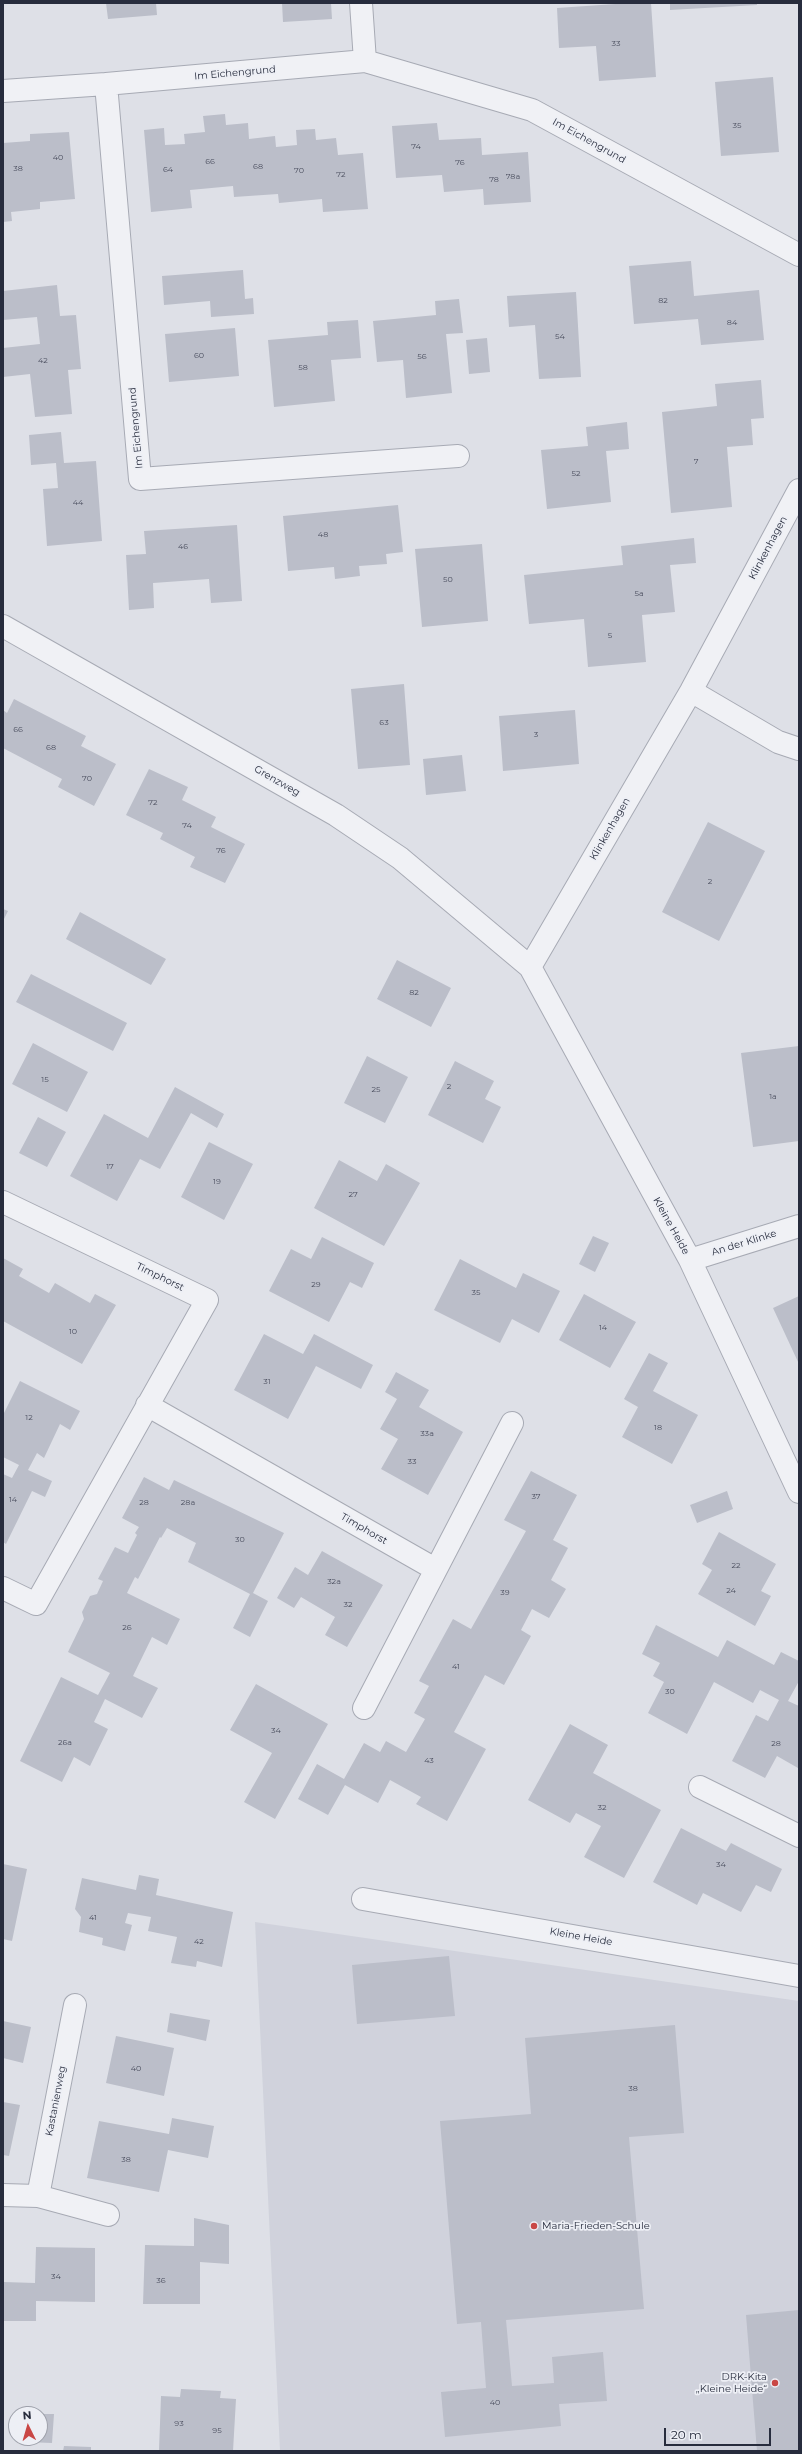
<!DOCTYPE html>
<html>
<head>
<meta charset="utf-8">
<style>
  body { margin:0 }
  #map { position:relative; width:802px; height:2454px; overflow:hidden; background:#dee0e7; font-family:Montserrat,sans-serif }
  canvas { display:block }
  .frame { position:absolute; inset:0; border:4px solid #272c3d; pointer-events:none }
  .north { position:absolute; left:8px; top:2406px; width:40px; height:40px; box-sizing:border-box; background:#edeff5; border:1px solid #9ea1ab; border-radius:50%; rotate:355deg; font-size:11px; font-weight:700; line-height:16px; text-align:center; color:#272c3d }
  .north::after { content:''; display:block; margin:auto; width:14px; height:18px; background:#c94745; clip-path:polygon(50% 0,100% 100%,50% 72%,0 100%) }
  .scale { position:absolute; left:664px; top:2428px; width:107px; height:18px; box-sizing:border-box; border:2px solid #272c3d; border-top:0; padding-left:5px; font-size:12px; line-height:14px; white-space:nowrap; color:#272c3d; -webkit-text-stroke:3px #edeff5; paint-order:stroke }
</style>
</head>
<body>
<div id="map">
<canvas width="802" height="2454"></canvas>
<div class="frame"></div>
<div class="north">N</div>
<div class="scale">20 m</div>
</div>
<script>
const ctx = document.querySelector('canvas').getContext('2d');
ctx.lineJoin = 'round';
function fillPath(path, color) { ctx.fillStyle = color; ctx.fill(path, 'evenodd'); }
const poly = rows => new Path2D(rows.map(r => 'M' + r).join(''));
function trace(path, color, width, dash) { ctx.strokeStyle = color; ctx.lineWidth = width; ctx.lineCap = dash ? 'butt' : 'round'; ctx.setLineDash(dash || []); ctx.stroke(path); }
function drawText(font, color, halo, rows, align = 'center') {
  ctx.font = font + ' Montserrat,sans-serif'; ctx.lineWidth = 3.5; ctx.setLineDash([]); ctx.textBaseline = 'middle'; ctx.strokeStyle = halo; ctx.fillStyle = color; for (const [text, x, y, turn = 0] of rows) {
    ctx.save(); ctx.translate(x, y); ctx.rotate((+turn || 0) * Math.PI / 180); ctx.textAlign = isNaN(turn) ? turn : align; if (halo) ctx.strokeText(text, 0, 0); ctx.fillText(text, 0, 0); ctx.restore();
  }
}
fillPath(poly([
  [255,1922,799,2001,799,2451,280,2451]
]), '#d0d2dc');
fillPath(poly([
  [106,3,156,3,157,15,108,19],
  [282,3,331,3,332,19,283,22],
  [630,3,651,3,656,77,599,81,596,46,559,48,557,8],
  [670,3,757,3,757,5,670,10],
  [773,77,779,152,721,156,715,82],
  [225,114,226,125,248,123,249,139,275,136,276,147,297,145,296,130,315,129,316,140,336,138,338,155,363,153,368,209,323,212,322,199,279,203,278,194,234,197,233,186,190,190,192,208,151,212,144,130,164,128,165,145,185,144,184,134,205,132,203,116],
  [437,123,439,140,481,138,482,155,528,152,531,202,484,205,483,189,444,192,442,175,396,178,392,126],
  [69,132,75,199,40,202,40,209,11,212,12,221,3,222,3,143,30,141,30,134],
  [691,261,694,296,759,290,764,340,701,345,698,319,634,324,629,266],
  [243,270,245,299,253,298,254,314,211,317,210,301,164,305,162,276],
  [57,285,60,316,76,315,81,369,68,370,72,414,35,417,30,374,3,377,3,348,40,344,37,317,3,320,3,291],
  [576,292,581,377,539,379,535,325,509,327,507,296],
  [459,299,463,333,446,334,452,393,406,398,403,360,377,362,373,321,436,315,435,301],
  [358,320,361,358,331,360,335,401,274,407,268,340,328,335,327,322],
  [235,328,239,376,169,382,165,334],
  [487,338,490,372,469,374,466,340],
  [761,380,764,418,751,419,753,445,727,447,732,507,671,513,662,412,717,406,715,384],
  [627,422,629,449,606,451,611,502,547,509,541,450,588,446,586,427],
  [61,432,64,463,96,461,102,541,47,546,43,489,58,488,56,463,31,465,29,435],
  [398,505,403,552,386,554,387,564,359,566,360,576,335,579,334,567,288,571,283,516],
  [237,525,242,601,211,603,209,579,153,583,154,608,129,610,126,555,146,554,144,531],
  [694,538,696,563,670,565,675,612,642,615,646,662,588,667,584,619,529,624,524,575,623,565,621,546],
  [482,544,488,621,422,627,415,549],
  [404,684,410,765,358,769,351,689],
  [14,699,86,736,81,746,116,764,94,806,58,787,62,779,3,748,3,710,7,713],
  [575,710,579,764,503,771,499,716],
  [462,755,466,791,426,795,423,759],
  [149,769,188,787,182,800,216,817,211,827,245,844,225,883,190,867,195,857,160,839,163,833,126,815],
  [708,822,765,851,719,941,662,912],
  [3,909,8,911,3,921],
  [80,912,166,959,151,985,66,939],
  [397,960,451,988,431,1027,377,999],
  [31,974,127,1023,113,1051,16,1002],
  [33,1043,88,1072,67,1112,12,1084],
  [799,1046,799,1141,753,1147,741,1053],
  [367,1056,408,1077,385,1123,344,1103],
  [455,1061,494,1081,485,1099,501,1107,483,1143,428,1115],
  [175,1087,224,1114,217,1128,191,1113,160,1169,140,1159,117,1201,70,1176,104,1114,148,1138],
  [38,1117,66,1132,47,1167,19,1153],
  [209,1142,253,1164,224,1220,181,1197],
  [339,1160,377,1181,386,1164,420,1183,384,1246,314,1208],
  [593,1236,609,1243,595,1272,579,1264],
  [322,1237,374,1263,362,1288,350,1282,329,1322,269,1291,291,1249,311,1259],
  [3,1258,23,1269,19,1276,49,1293,55,1283,90,1303,95,1294,116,1305,82,1364,3,1321],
  [460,1259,516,1288,523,1273,560,1291,539,1333,512,1319,500,1343,434,1310],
  [584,1294,636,1322,610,1368,559,1340],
  [799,1296,799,1364,773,1308],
  [264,1334,303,1354,314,1334,373,1365,361,1389,316,1366,288,1419,234,1390],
  [649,1353,668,1363,653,1391,698,1415,672,1464,622,1437,638,1407,624,1399],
  [396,1372,429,1390,419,1407,463,1432,428,1495,381,1469,398,1439,380,1429,397,1399,385,1392],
  [20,1381,80,1411,70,1430,60,1424,44,1458,37,1453,28,1470,52,1481,45,1497,32,1491,6,1544,3,1542,3,1474,12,1478,19,1465,3,1457,3,1415],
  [531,1471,577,1495,553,1540,568,1548,551,1580,566,1589,549,1618,532,1609,521,1630,531,1636,504,1685,485,1675,454,1732,486,1749,447,1821,416,1804,421,1797,390,1780,378,1803,345,1785,328,1815,298,1799,317,1764,344,1779,364,1743,380,1752,386,1741,406,1752,425,1719,414,1713,429,1686,419,1681,453,1619,471,1629,526,1531,504,1520],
  [144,1477,169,1490,174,1480,284,1533,253,1593,268,1601,250,1637,233,1628,250,1594,188,1562,196,1543,167,1528,161,1538,160,1537,138,1579,135,1577,127,1593,180,1619,167,1645,152,1637,133,1676,158,1688,142,1718,105,1699,94,1722,108,1729,90,1766,74,1757,62,1782,20,1761,61,1677,98,1695,110,1673,68,1652,84,1619,82,1612,90,1596,97,1594,103,1581,98,1579,115,1547,128,1553,137,1535,135,1533,139,1527,122,1518],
  [727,1491,733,1509,697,1523,690,1505],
  [719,1532,776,1564,761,1591,771,1596,755,1626,698,1594,712,1570,702,1564],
  [322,1551,383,1585,347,1647,325,1635,335,1617,301,1597,294,1608,277,1598,295,1567,308,1575],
  [656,1625,718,1657,727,1640,774,1665,781,1652,799,1661,799,1681,788,1701,799,1706,798,1768,777,1756,765,1778,732,1761,756,1715,768,1721,779,1700,760,1690,753,1703,714,1682,687,1734,648,1713,664,1682,653,1676,660,1663,642,1654],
  [256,1684,328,1724,275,1819,244,1802,272,1753,230,1730],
  [570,1724,608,1745,593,1773,661,1810,624,1878,584,1857,601,1826,576,1813,570,1823,528,1800],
  [681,1828,726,1851,731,1843,782,1869,771,1892,756,1885,741,1912,703,1893,697,1905,653,1882],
  [3,1864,27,1869,12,1941,3,1939],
  [139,1875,159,1879,156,1895,233,1912,222,1967,197,1961,196,1967,171,1963,177,1937,148,1931,151,1917,128,1913,125,1923,132,1925,125,1951,102,1945,103,1938,79,1932,81,1917,75,1909,82,1878,136,1890],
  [449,1956,455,2016,357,2024,352,1965],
  [170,2013,210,2020,206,2041,167,2032],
  [3,2021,31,2027,23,2063,3,2058],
  [675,2025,684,2133,629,2137,644,2309,506,2320,512,2386,554,2383,552,2357,603,2352,607,2401,559,2404,561,2426,445,2437,441,2392,486,2388,481,2322,457,2324,440,2121,531,2114,525,2038],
  [116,2036,174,2048,164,2096,106,2083],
  [3,2102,20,2105,9,2156,3,2155],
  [172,2118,214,2126,208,2158,168,2150,159,2192,87,2178,99,2121,169,2134],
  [194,2218,229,2225,229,2264,200,2262,200,2304,143,2304,145,2245,194,2246],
  [36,2247,95,2248,95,2302,36,2301,36,2321,4,2321,4,2282,35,2283],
  [799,2310,799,2451,757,2451,746,2315],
  [181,2389,221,2391,220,2398,236,2399,233,2451,159,2451,161,2396,180,2397],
  [40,2414,54,2414,52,2443,27,2442,28,2438,40,2438],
  [64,2446,91,2447,91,2451,63,2451]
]), '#bbbec9');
const street = poly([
  [361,3,365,61],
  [106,84,140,479,458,456],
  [3,91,106,84,365,61,532,110,799,255],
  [3,626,336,815,400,858,530,967,690,1260,799,1492],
  [691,691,778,742,799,749],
  [530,967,691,691,799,490],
  [3,1202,207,1300,36,1604,3,1588],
  [690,1260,799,1226],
  [147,1405,435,1569],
  [364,1708,512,1423],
  [700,1787,799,1836],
  [363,1899,799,1976],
  [3,2195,38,2196,108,2215],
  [38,2196,75,2005]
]);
trace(street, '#a7aab4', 24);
trace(street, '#f0f1f5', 22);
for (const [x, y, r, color] of [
  [534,2226,4,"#c94745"],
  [775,2383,4,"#c94745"]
]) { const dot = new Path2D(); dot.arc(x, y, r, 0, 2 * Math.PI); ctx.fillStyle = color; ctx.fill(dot); trace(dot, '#edeff5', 1.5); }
drawText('8px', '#4c5060', null, [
  ["33",616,44],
  ["35",737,126],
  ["74",416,147],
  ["40",58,158],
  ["66",210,162],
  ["76",460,163],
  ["68",258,167],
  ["38",18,169],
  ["64",168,170],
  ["70",299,171],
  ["72",341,175],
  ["78a",513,177],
  ["78",494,180],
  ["82",663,301],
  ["84",732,323],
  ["54",560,337],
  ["60",199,356],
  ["56",422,357],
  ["42",43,361],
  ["58",303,368],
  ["7",696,462],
  ["52",576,474],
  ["44",78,503],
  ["48",323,535],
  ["46",183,547],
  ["50",448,580],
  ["5a",639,594],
  ["5",610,636],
  ["63",384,723],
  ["66",18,730],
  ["3",536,735],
  ["68",51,748],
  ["70",87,779],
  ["72",153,803],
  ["74",187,826],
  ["76",221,851],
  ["2",710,882],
  ["82",414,993],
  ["15",45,1080],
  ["2",449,1087],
  ["25",376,1090],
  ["1a",773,1097],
  ["17",110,1167],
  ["19",217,1182],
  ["27",353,1195],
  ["29",316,1285],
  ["35",476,1293],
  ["14",603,1328],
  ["10",73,1332],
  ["31",267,1382],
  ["12",29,1418],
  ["18",658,1428],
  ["33a",427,1434],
  ["33",412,1462],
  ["37",536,1497],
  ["14",13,1500],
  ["28",144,1503],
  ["28a",188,1503],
  ["30",240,1540],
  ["22",736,1566],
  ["32a",334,1582],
  ["24",731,1591],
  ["39",505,1593],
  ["32",348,1605],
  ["26",127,1628],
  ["41",456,1667],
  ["30",670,1692],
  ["34",276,1731],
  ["26a",65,1743],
  ["28",776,1744],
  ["43",429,1761],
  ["32",602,1808],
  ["34",721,1865],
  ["41",93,1918],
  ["42",199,1942],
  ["40",136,2069],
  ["38",633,2089],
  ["38",126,2160],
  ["34",56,2277],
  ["36",161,2281],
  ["40",495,2403],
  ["93",179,2424],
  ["95",217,2431]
]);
drawText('10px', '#272c3d', '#edeff5', [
  ["Im Eichengrund",235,73,-5],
  ["Im Eichengrund",589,141,29],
  ["Im Eichengrund",136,428,-95],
  ["Klinkenhagen",768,548,-62],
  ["Grenzweg",277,781,30],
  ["Klinkenhagen",610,829,-60],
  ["Kleine Heide",671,1226,61],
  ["An der Klinke",744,1243,-17],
  ["Timphorst",160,1277,26],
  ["Timphorst",364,1529,30],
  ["Kleine Heide",581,1937,10],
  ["Kastanienweg",56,2101,-79]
]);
drawText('10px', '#272c3d', '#edeff5', [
  ["Maria-Frieden-Schule",542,2226],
  ["DRK-Kita",767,2377,"right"],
  ["„Kleine Heide“",767,2389,"right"]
], 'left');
</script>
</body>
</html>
